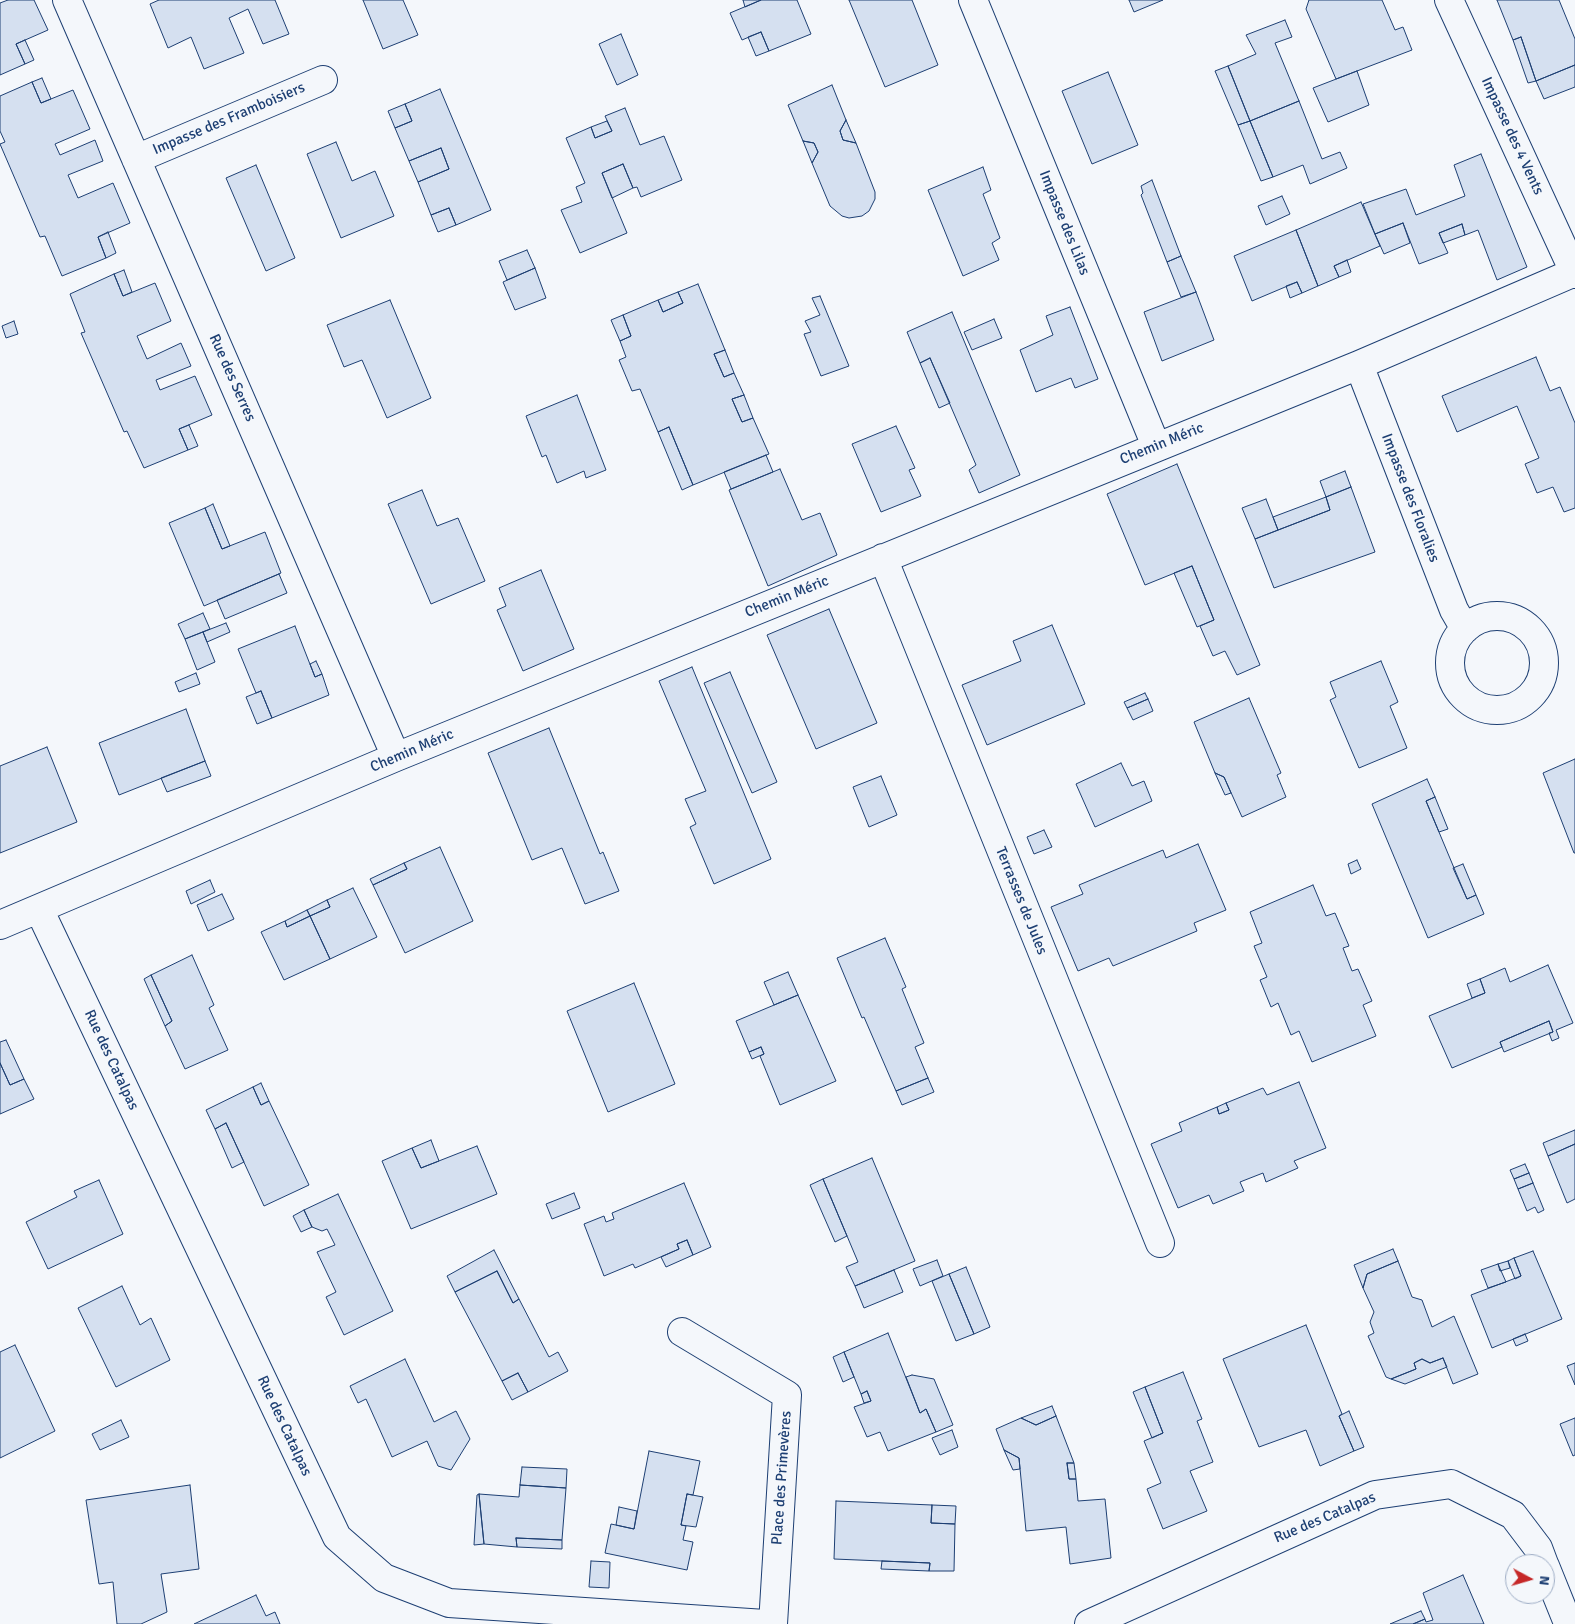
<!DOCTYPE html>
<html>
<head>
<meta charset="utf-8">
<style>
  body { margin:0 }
  #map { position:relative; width:1575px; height:1624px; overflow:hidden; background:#f4f7fb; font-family:Signika,sans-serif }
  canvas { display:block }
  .north { position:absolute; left:1505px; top:1554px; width:50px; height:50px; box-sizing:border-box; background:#f4f7fb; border:1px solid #9eadc5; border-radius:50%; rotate:96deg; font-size:14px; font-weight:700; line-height:20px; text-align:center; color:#1d3f73 }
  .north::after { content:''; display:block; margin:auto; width:18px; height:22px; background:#c62828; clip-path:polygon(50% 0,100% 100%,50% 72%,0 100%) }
</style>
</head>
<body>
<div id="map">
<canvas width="1575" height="1624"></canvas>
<div class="north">N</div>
</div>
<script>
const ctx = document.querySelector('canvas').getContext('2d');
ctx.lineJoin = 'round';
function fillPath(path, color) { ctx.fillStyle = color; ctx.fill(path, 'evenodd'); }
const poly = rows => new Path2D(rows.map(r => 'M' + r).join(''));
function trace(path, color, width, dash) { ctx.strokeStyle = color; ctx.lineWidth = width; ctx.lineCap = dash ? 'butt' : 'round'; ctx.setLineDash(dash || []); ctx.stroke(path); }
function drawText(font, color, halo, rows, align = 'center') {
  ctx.font = font + ' Signika,sans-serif'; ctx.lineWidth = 4; ctx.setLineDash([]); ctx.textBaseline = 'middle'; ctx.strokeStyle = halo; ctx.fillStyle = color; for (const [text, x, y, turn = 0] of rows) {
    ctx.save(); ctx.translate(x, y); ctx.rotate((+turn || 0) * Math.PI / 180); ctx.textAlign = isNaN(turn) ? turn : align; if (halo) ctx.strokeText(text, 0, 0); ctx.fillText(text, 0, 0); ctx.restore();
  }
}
const building = poly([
  [8,0,34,0,48,30,16,44,25,64,0,75,0,3,8,0],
  [159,0,275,0,289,34,263,44,248,9,229,18,244,53,204,69,191,37,168,48,150,4,159,0],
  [363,0,403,0,418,35,383,49,363,0],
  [743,0,761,0,745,7,743,0],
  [761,0,797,0,811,34,769,51,761,32,742,40,730,13,761,0],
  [849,0,912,0,938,65,885,87,849,0],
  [1129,0,1163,0,1134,12,1129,0],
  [1309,0,1382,0,1395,30,1403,27,1412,50,1336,79,1306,9,1309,0],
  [1497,0,1559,0,1575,39,1575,65,1536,81,1521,37,1513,40,1497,0],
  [1285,20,1292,37,1275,43,1299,101,1250,121,1228,66,1256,54,1246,35,1285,20],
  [761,32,769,51,756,56,748,37,761,32],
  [621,34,638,75,617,85,599,44,621,34],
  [1521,37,1536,81,1528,83,1513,40,1521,37],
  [25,40,34,60,25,64,16,44,25,40],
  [1575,65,1575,87,1544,99,1536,81,1575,65],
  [1228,66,1250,121,1238,125,1215,71,1228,66],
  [1357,71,1369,105,1328,122,1313,88,1357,71],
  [1108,72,1138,145,1092,164,1062,91,1108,72],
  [42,78,51,99,41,103,32,82,42,78],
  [32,82,41,103,73,90,90,129,55,144,60,155,95,140,103,161,68,175,78,198,113,183,130,223,98,237,106,258,62,276,45,236,40,237,0,144,5,142,0,131,0,96,32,82],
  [832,85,846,120,840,131,843,140,856,143,875,192,875,199,869,211,862,216,849,218,842,216,830,206,812,163,818,152,814,143,803,141,788,105,832,85],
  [440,89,491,210,456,225,449,208,431,215,418,182,449,169,441,148,409,161,395,128,412,121,405,104,440,89],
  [1299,101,1322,159,1340,152,1347,168,1310,184,1303,165,1273,177,1250,121,1299,101],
  [405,104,412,121,395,128,388,111,405,104],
  [625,108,640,145,664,136,682,180,641,197,637,187,633,188,623,164,602,173,627,233,580,253,561,210,582,202,576,187,585,183,566,138,591,127,595,138,612,131,605,116,625,108],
  [846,120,856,143,843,140,840,131,846,120],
  [607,121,612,131,595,138,591,127,607,121],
  [1250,121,1273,177,1261,181,1238,125,1250,121],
  [803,141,814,143,818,152,812,163,803,141],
  [336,142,352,181,375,171,394,216,341,238,307,154,336,142],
  [441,148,449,169,418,182,409,161,441,148],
  [1481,154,1527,267,1497,280,1478,230,1465,235,1462,224,1439,233,1448,253,1419,264,1403,223,1375,234,1363,204,1406,189,1416,215,1465,196,1454,165,1481,154],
  [623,164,633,188,612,198,602,173,623,164],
  [256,165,295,258,266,271,226,178,256,165],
  [983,167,991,190,983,194,1000,238,992,243,999,260,963,276,928,190,983,167],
  [1152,180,1181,256,1167,262,1141,195,1143,193,1141,186,1152,180],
  [1282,196,1290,214,1266,225,1258,206,1282,196],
  [1361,202,1380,246,1334,266,1339,277,1318,286,1296,230,1361,202],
  [449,208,456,225,438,232,431,215,449,208],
  [1403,223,1410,243,1384,254,1375,234,1403,223],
  [1462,224,1465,235,1443,243,1439,233,1462,224],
  [1296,230,1318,286,1302,293,1297,282,1252,301,1234,256,1296,230],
  [108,232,116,253,106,258,98,237,108,232],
  [527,250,535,268,507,280,499,261,527,250],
  [1181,256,1196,292,1181,297,1167,262,1181,256],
  [1347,260,1351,272,1339,277,1334,266,1347,260],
  [535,268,546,298,515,310,503,282,535,268],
  [124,270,132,292,123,296,114,274,124,270],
  [114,274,123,296,155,283,171,321,137,336,147,359,181,343,191,366,156,380,160,390,195,376,212,415,179,429,188,450,144,468,127,431,124,432,81,333,85,332,70,294,114,274],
  [1297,282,1302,293,1290,298,1286,286,1297,282],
  [698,284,725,350,714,354,724,377,734,373,744,395,732,399,742,422,753,418,769,454,693,485,669,427,658,432,640,389,632,391,619,360,626,357,620,341,631,336,623,315,658,300,663,312,683,303,678,292,698,284],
  [678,292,683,303,663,312,658,300,678,292],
  [1196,292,1214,340,1162,361,1144,312,1196,292],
  [820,296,849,366,821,376,804,334,811,332,805,321,820,315,812,298,820,296],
  [390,300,431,398,387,418,362,360,344,367,327,325,390,300],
  [1070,307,1098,379,1075,388,1071,378,1036,392,1020,350,1053,335,1046,316,1070,307],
  [952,312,1020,475,979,493,969,470,976,465,930,358,920,363,907,332,952,312],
  [623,315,631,336,620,341,611,320,623,315],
  [994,319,1002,338,972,350,964,332,994,319],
  [14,321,18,334,6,338,2,326,14,321],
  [725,350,734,373,724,377,714,354,725,350],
  [1536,357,1550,391,1560,387,1575,423,1575,508,1564,512,1553,487,1537,493,1525,464,1539,458,1517,406,1457,432,1442,396,1536,357],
  [930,358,950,403,939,408,920,363,930,358],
  [577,395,606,470,586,478,584,471,557,483,546,455,542,457,526,416,577,395],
  [744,395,753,418,742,422,732,399,744,395],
  [189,425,198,446,188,450,179,429,189,425],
  [896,426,915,468,909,470,921,496,881,512,852,444,896,426],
  [669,427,693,485,682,490,658,432,669,427],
  [766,455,773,472,731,489,724,472,766,455],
  [1177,464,1260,665,1237,675,1225,651,1213,656,1200,626,1214,620,1192,566,1145,585,1107,494,1177,464],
  [780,469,802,520,820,513,837,555,768,586,729,490,780,469],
  [1345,471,1351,487,1326,497,1320,481,1345,471],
  [1351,487,1375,552,1274,588,1255,539,1330,510,1326,497,1351,487],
  [422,490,437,526,458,518,485,581,431,604,388,504,422,490],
  [1326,497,1330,510,1278,530,1273,517,1326,497],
  [1266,499,1278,530,1255,539,1242,508,1266,499],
  [213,504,230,546,222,549,205,508,213,504],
  [205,508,222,549,265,532,281,573,204,606,169,523,205,508],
  [1192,566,1214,620,1197,627,1174,573,1192,566],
  [541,570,574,649,523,671,497,610,506,606,499,588,541,570],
  [279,574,287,593,225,619,217,600,279,574],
  [829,609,877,723,816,749,767,635,829,609],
  [203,613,210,629,185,639,178,624,203,613],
  [226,623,230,632,207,642,203,632,226,623],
  [1052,625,1085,704,987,745,962,685,1021,661,1013,641,1052,625],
  [295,626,315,677,322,674,329,695,272,718,261,691,256,693,238,649,295,626],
  [203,632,215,662,197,670,185,639,203,632],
  [316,661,322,674,315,677,310,664,316,661],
  [1381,661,1398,702,1390,706,1407,748,1359,768,1330,700,1336,697,1330,682,1381,661],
  [692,667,771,859,714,884,690,827,696,824,685,799,706,791,659,681,692,667],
  [730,672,777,782,752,793,704,683,730,672],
  [196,673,200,684,179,692,175,682,196,673],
  [261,691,272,718,257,724,246,697,261,691],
  [1145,693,1148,699,1127,708,1124,702,1145,693],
  [1249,698,1281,773,1277,775,1286,797,1242,817,1224,777,1215,773,1194,722,1249,698],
  [1148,699,1153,711,1133,720,1127,708,1148,699],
  [186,709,205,761,119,795,99,743,186,709],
  [549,728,600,854,603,852,619,891,585,904,562,848,532,860,488,753,549,728],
  [47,747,77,822,0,853,0,766,47,747],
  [1575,759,1575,853,1574,853,1543,773,1575,759],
  [205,761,211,776,167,792,161,778,205,761],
  [1121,763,1132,786,1144,781,1152,801,1095,827,1076,784,1121,763],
  [1215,773,1224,777,1231,793,1225,795,1215,773],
  [881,776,897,815,869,827,853,787,881,776],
  [1427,779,1435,797,1426,801,1467,899,1476,895,1484,914,1428,938,1372,804,1427,779],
  [1435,797,1448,829,1439,832,1426,801,1435,797],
  [1044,830,1052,847,1034,854,1027,837,1044,830],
  [1198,844,1226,910,1194,923,1197,931,1113,966,1109,958,1078,971,1051,907,1083,894,1079,885,1163,850,1166,858,1198,844],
  [440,847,473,921,405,953,373,885,407,869,404,863,440,847],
  [1357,860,1361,869,1351,874,1348,864,1357,860],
  [404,863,407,869,373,885,370,879,404,863],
  [1463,864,1476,895,1467,899,1453,868,1463,864],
  [210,880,215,892,191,904,186,891,210,880],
  [1313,885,1326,916,1335,913,1349,946,1343,948,1352,971,1358,969,1372,1001,1363,1005,1376,1036,1312,1062,1299,1031,1291,1035,1278,1003,1271,1007,1260,980,1267,977,1254,946,1262,943,1250,912,1313,885],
  [353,888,377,937,330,959,310,916,330,907,327,900,353,888],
  [222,894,234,919,208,931,197,905,222,894],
  [327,900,330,907,310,916,307,910,327,900],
  [307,910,310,916,287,927,285,921,307,910],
  [310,916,330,959,284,980,261,932,285,921,287,927,310,916],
  [885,938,906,987,902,989,924,1043,915,1047,928,1078,896,1091,864,1017,862,1018,837,958,885,938],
  [192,955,214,1005,209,1008,228,1050,185,1069,165,1026,172,1021,151,975,192,955],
  [1548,965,1573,1023,1556,1030,1559,1038,1552,1041,1549,1033,1553,1032,1549,1021,1500,1042,1502,1047,1452,1068,1429,1016,1485,993,1480,979,1505,968,1510,982,1548,965],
  [788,972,798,995,774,1005,764,982,788,972],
  [151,975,172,1021,165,1026,144,979,151,975],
  [1480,979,1485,993,1472,998,1467,984,1480,979],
  [634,983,675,1084,608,1112,567,1011,634,983],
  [798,995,836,1081,780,1105,760,1056,764,1054,761,1047,749,1052,736,1021,798,995],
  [1549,1021,1553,1032,1504,1052,1500,1042,1549,1021],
  [6,1040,24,1079,10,1085,0,1063,0,1042,6,1040],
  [761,1047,764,1054,752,1059,749,1052,761,1047],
  [0,1063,10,1085,24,1079,34,1099,0,1114,0,1063],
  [928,1078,934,1092,902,1105,896,1091,928,1078],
  [1299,1082,1326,1148,1294,1161,1298,1168,1266,1182,1263,1173,1240,1182,1244,1191,1213,1204,1209,1195,1178,1208,1151,1144,1182,1131,1179,1123,1217,1107,1219,1114,1229,1110,1226,1103,1263,1088,1267,1095,1299,1082],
  [261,1083,269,1101,261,1105,253,1087,261,1083],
  [253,1087,261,1105,269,1101,309,1185,264,1206,226,1123,215,1129,206,1110,253,1087],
  [1226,1103,1229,1110,1219,1114,1217,1107,1226,1103],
  [226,1123,244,1162,232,1168,215,1129,226,1123],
  [1575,1130,1575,1144,1548,1156,1543,1143,1575,1130],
  [431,1140,439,1161,421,1168,412,1148,431,1140],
  [1575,1144,1575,1199,1567,1203,1548,1156,1575,1144],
  [477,1146,497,1194,411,1229,382,1161,412,1148,421,1168,477,1146],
  [872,1158,915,1261,855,1286,846,1267,858,1262,823,1179,872,1158],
  [1525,1164,1529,1173,1514,1179,1510,1170,1525,1164],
  [1529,1173,1533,1183,1518,1189,1514,1179,1529,1173],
  [823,1179,847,1236,835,1242,810,1185,823,1179],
  [99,1180,123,1234,48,1269,26,1222,77,1197,74,1191,99,1180],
  [684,1183,711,1247,693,1255,687,1240,677,1244,679,1249,635,1268,633,1264,604,1276,584,1224,604,1216,606,1222,614,1219,612,1213,684,1183],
  [1533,1183,1544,1210,1538,1213,1535,1207,1527,1211,1518,1189,1533,1183],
  [574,1193,580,1208,552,1219,546,1204,574,1193],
  [338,1194,393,1311,344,1335,326,1297,336,1292,317,1252,335,1245,327,1229,322,1231,312,1227,304,1210,338,1194],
  [304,1210,312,1227,301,1232,293,1216,304,1210],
  [687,1240,693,1255,666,1267,661,1257,679,1249,677,1244,687,1240],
  [1393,1249,1398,1261,1367,1274,1363,1288,1354,1265,1393,1249],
  [494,1250,519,1299,513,1303,497,1271,455,1292,447,1276,494,1250],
  [1533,1251,1562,1319,1492,1348,1471,1295,1521,1276,1514,1258,1533,1251],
  [1514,1258,1521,1276,1515,1279,1508,1261,1514,1258],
  [937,1260,943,1276,920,1286,913,1269,937,1260],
  [1398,1261,1412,1297,1422,1300,1432,1327,1454,1316,1478,1374,1453,1384,1443,1358,1430,1363,1422,1359,1414,1363,1416,1369,1391,1379,1386,1377,1368,1336,1374,1333,1370,1322,1374,1312,1363,1288,1367,1274,1398,1261],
  [1508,1261,1510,1268,1500,1271,1498,1264,1508,1261],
  [1498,1264,1506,1282,1488,1288,1481,1270,1498,1264],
  [966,1267,990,1327,974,1334,949,1274,966,1267],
  [894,1270,903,1292,864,1308,855,1286,894,1270],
  [497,1271,513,1303,519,1299,549,1357,558,1352,568,1371,528,1392,518,1373,502,1381,455,1292,497,1271],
  [949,1274,974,1334,956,1341,932,1281,949,1274],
  [122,1286,140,1325,151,1318,170,1360,116,1387,78,1308,122,1286],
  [1306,1325,1342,1414,1339,1416,1354,1451,1320,1466,1306,1430,1259,1447,1223,1359,1306,1325],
  [888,1333,920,1413,926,1409,936,1432,888,1451,880,1432,867,1437,854,1407,871,1401,867,1391,861,1394,844,1352,888,1333],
  [1525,1334,1528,1341,1516,1346,1513,1339,1525,1334],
  [15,1345,55,1431,0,1458,0,1352,15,1345],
  [844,1352,854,1377,843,1382,833,1357,844,1352],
  [1443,1358,1447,1367,1405,1384,1391,1379,1416,1369,1414,1363,1422,1359,1430,1363,1443,1358],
  [405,1359,434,1422,456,1411,470,1439,451,1470,438,1466,427,1441,392,1457,366,1399,358,1403,350,1386,405,1359],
  [1575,1363,1575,1385,1567,1366,1575,1363],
  [1183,1372,1202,1419,1197,1421,1213,1462,1190,1471,1207,1511,1163,1529,1147,1489,1161,1483,1144,1441,1163,1433,1145,1387,1183,1372],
  [518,1373,528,1392,512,1400,502,1381,518,1373],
  [912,1375,934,1379,953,1425,936,1432,926,1409,920,1413,906,1377,912,1375],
  [1145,1387,1163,1433,1152,1438,1133,1392,1145,1387],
  [867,1391,871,1401,864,1403,861,1394,867,1391],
  [1052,1406,1056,1416,1036,1425,1021,1418,1052,1406],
  [1349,1411,1364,1447,1354,1451,1339,1416,1349,1411],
  [1056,1416,1074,1463,1067,1463,1069,1479,1076,1479,1078,1501,1105,1499,1111,1558,1070,1564,1066,1527,1026,1531,1019,1458,1004,1450,996,1429,1021,1418,1036,1425,1056,1416],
  [1575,1418,1575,1455,1573,1456,1560,1424,1575,1418],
  [121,1420,129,1437,100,1450,92,1434,121,1420],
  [952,1430,958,1447,940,1455,932,1438,952,1430],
  [1004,1450,1019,1458,1020,1469,1013,1470,1004,1450],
  [649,1451,700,1461,693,1495,687,1494,681,1525,686,1526,683,1540,693,1542,687,1570,605,1553,611,1524,634,1529,649,1451],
  [1067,1463,1074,1463,1076,1479,1069,1479,1067,1463],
  [522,1467,567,1469,566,1488,520,1485,522,1467],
  [190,1485,199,1569,161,1574,167,1612,141,1624,117,1624,113,1582,99,1584,86,1500,190,1485],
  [520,1485,566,1488,562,1540,516,1538,517,1547,484,1544,479,1494,519,1497,520,1485],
  [479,1494,484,1544,474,1545,477,1495,479,1494],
  [687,1494,703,1497,696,1527,681,1525,687,1494],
  [836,1501,932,1505,931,1523,955,1524,954,1571,929,1571,930,1563,834,1559,836,1501],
  [932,1505,956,1506,955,1524,931,1523,932,1505],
  [619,1507,637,1511,634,1529,616,1525,619,1507],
  [516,1538,562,1540,562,1549,517,1547,516,1538],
  [591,1561,610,1562,609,1588,589,1587,591,1561],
  [882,1561,930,1563,929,1571,881,1569,882,1561],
  [1463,1575,1484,1624,1413,1624,1425,1619,1426,1622,1433,1620,1423,1593,1463,1575],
  [256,1595,266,1616,275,1612,280,1624,194,1624,256,1595],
  [1421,1611,1425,1619,1413,1624,1390,1624,1421,1611]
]);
fillPath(building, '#d5e0f0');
trace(building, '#1d3f73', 1);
const minor = poly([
  [67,0,396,757],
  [973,0,1156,446],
  [1449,0,1575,274],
  [136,159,323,80],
  [1359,365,1454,610,1465,629],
  [883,558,1160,1243],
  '1450 663a47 47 0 1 1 94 0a47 47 0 1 1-94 0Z',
  [39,909,337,1537,384,1578,449,1603,765,1624],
  [0,925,396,757,1359,365,1575,272],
  [682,1332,787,1395,773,1624],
  [1545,1566,1568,1623,1570,1624],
  [1089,1624,1375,1495,1451,1484,1513,1515,1538,1548,1544,1564]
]);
trace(minor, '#1d3f73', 30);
trace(minor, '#f4f7fb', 28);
drawText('15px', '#1d3f73', '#f4f7fb', [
  ["Impasse des Framboisiers",229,119,-23],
  ["Impasse des 4 Vents",1512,136,65],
  ["Impasse des Lilas",1064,223,68],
  ["Rue des Serres",232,378,66],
  ["Chemin Méric",1162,444,-22],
  ["Impasse des Floralies",1410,498,69],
  ["Chemin Méric",787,597,-22],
  ["Chemin Méric",412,751,-23],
  ["Terrasses de Jules",1021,901,68],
  ["Rue des Catalpas",111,1060,65],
  ["Rue des Catalpas",284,1426,65],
  ["Place des Primevères",782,1478,-86],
  ["Rue des Catalpas",1325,1518,-23]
]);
</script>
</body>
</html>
